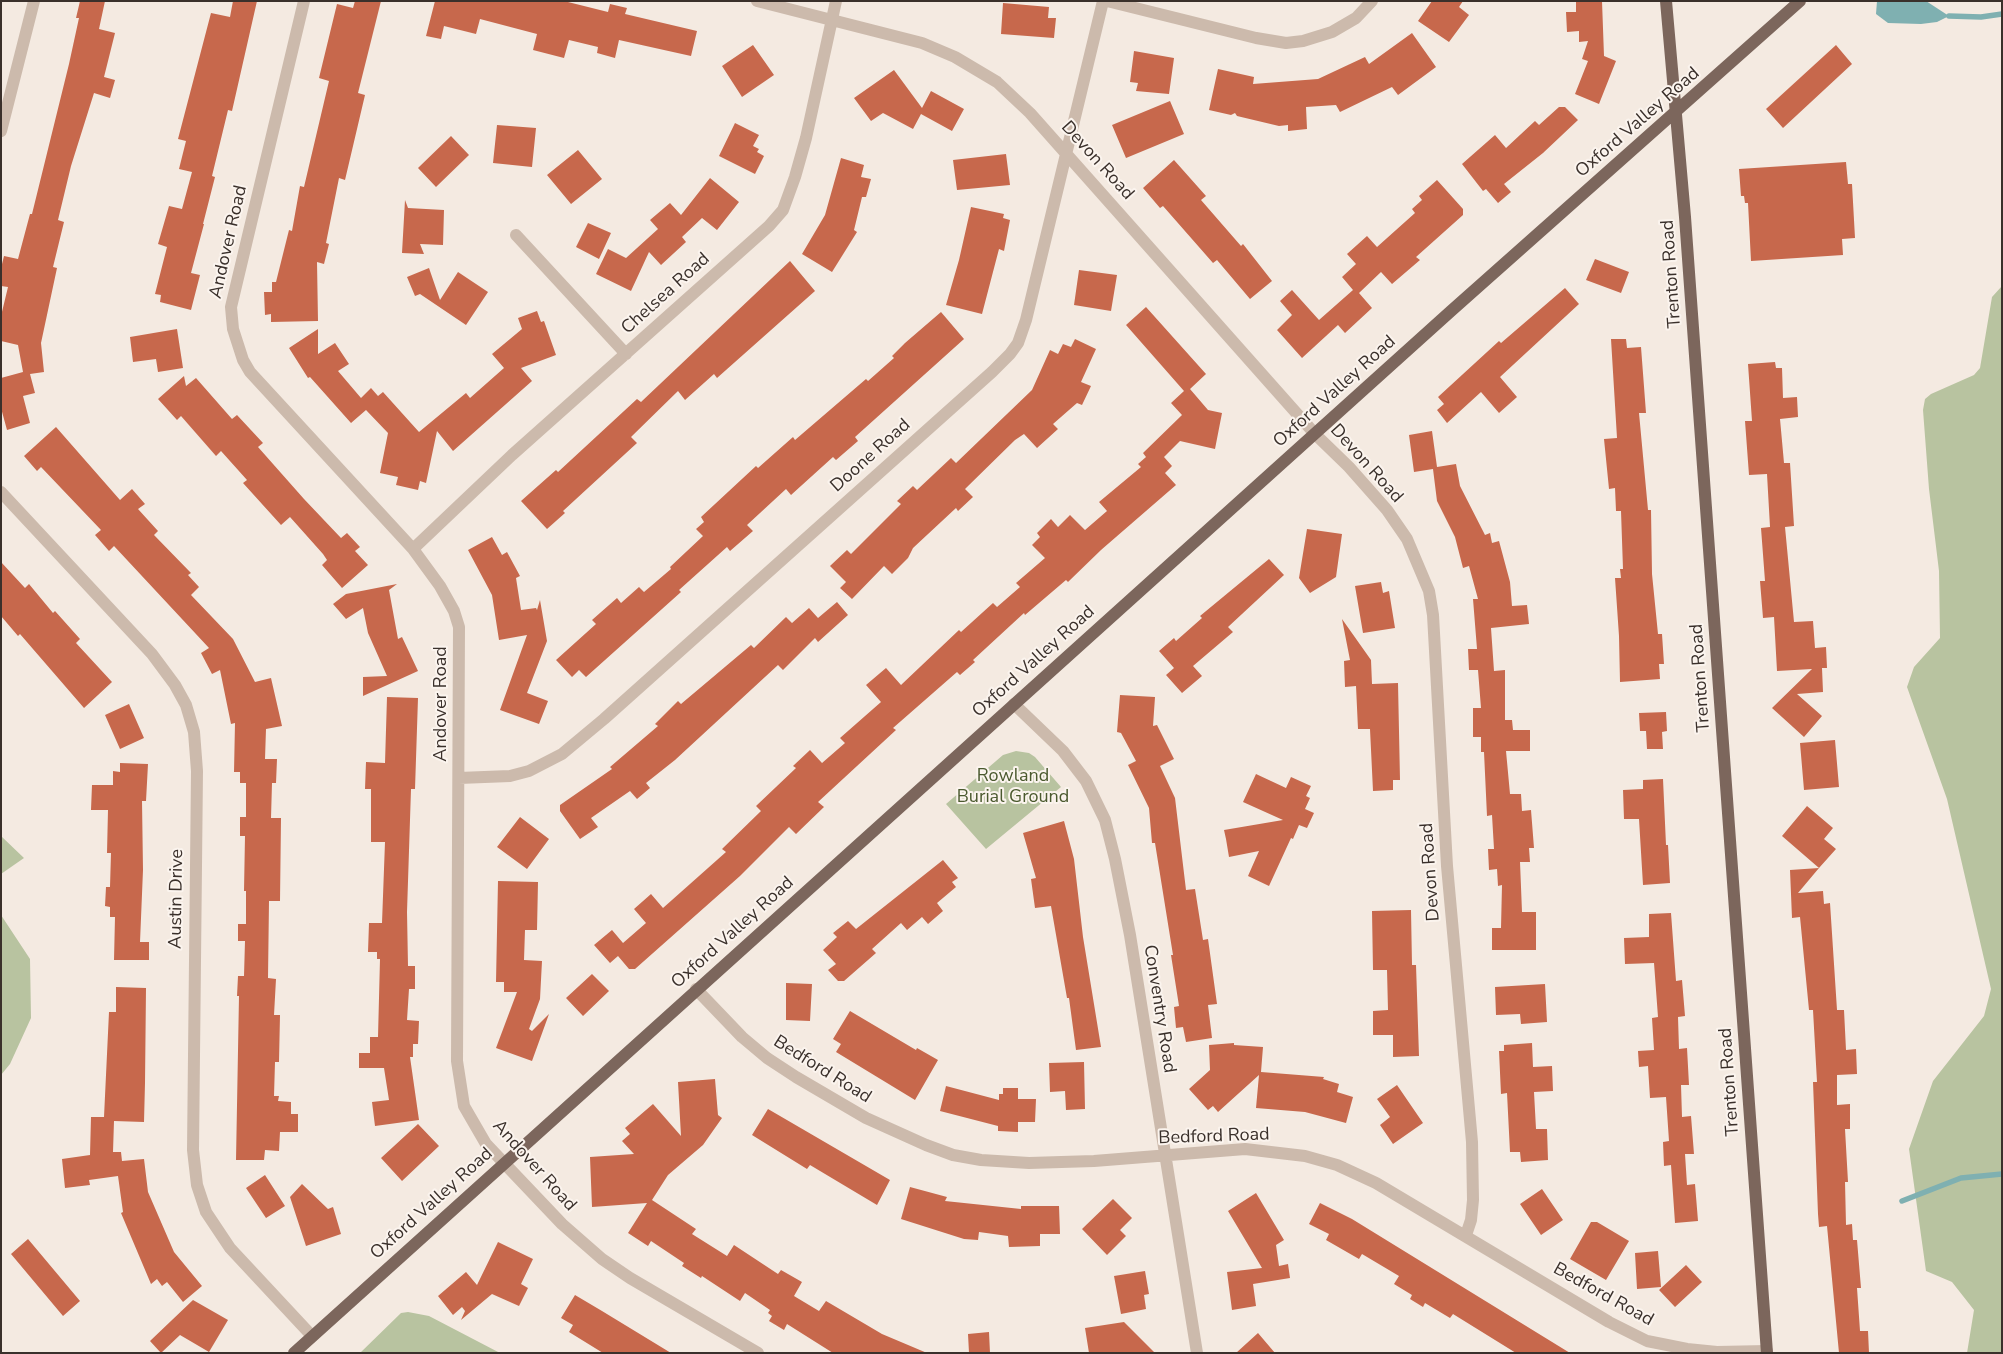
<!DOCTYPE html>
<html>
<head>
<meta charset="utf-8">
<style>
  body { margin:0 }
  #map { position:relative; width:2003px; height:1354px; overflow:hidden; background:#f4eae1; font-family:"Nunito Sans",sans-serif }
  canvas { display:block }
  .frame { position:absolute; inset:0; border:2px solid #3a302b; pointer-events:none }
</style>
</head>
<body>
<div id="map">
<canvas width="2003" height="1354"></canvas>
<div class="frame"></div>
</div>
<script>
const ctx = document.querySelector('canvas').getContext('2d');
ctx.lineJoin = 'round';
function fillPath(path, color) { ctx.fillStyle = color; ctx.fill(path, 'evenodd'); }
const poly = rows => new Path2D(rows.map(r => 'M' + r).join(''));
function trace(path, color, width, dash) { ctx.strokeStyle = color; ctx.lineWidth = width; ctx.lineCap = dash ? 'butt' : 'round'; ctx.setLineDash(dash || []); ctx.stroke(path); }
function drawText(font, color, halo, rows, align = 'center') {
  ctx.font = font + ' "Nunito Sans",sans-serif'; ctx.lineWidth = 4; ctx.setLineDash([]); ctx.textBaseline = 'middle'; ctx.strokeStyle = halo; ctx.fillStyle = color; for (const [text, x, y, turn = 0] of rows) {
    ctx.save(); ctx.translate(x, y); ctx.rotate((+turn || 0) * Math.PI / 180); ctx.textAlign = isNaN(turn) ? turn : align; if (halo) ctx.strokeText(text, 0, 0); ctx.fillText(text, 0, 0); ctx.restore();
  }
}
fillPath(poly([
  [2002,286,2002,1353,1967,1353,1974,1310,1952,1282,1926,1271,1909,1149,1933,1081,1984,1016,1991,989,1947,799,1907,687,1914,667,1940,638,1939,571,1929,489,1923,410,1925,399,1931,394,1974,375,1980,368,1992,297],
  [1016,751,1029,753,1035,757,1061,787,986,849,946,804,1003,755],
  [1,836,24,858,1,874],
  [1,915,30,959,31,1018,10,1064,1,1075],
  [408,1312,429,1316,500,1353,360,1353,401,1313]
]), '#b8c3a0');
fillPath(poly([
  [1877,1,1926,1,1949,16,1937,22,1921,24,1888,23,1876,14]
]), '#7fb0b1');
trace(poly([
  [1949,16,1981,17,2002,14],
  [1902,1201,1961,1178,2002,1174]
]), '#7fb0b1', 5.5);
fillPath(poly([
  [80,1,105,1,99,29,115,33,104,77,115,80,110,98,94,93,71,166,58,220,64,222,53,267,57,268,41,343,44,372,30,374,35,393,23,396,30,423,7,430,1,408,1,378,23,372,18,345,1,341,1,316,8,287,1,286,1,268,4,256,18,259,30,214,32,214,69,64,79,18,76,18],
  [233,1,257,1,232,111,228,110,212,176,215,177,203,224,204,224,191,273,200,275,191,310,160,302,161,295,155,294,167,247,158,244,169,206,182,209,192,172,179,169,186,141,178,139,211,13,230,17],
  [355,1,381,1,358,93,365,95,345,180,339,178,326,243,329,244,324,264,317,262,318,321,271,322,271,314,265,315,264,292,272,292,272,282,276,282,289,230,292,231,300,186,304,187,329,81,319,78,337,4,353,8],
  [435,1,564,1,608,12,610,4,627,8,625,14,697,31,691,56,619,40,615,58,597,53,598,47,569,40,564,58,533,50,537,34,480,19,476,34,444,26,441,39,426,36],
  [1432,1,1463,1,1459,7,1469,15,1449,42,1418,21],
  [1576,1,1602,1,1604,56,1616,61,1599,104,1575,94,1588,61,1582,59,1588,41,1579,42,1579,31,1567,32,1566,12,1576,12],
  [1003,3,1049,7,1048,18,1056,18,1054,38,1001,34],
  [1412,33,1436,67,1398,95,1392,87,1340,112,1336,105,1306,107,1307,129,1288,131,1288,125,1279,126,1237,116,1235,113,1231,115,1209,110,1218,69,1254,77,1253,84,1318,79,1365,57,1369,64],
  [753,45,774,75,742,97,722,66],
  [1836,45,1852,64,1783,128,1766,109],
  [1134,51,1174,58,1169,94,1136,91,1138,83,1130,82],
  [894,70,922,108,931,91,964,109,952,131,921,114,913,129,883,113,871,121,854,98],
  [1170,101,1184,134,1126,158,1112,125],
  [1559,107,1565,107,1578,120,1543,153,1504,184,1511,192,1498,203,1486,189,1483,191,1462,164,1495,135,1506,148,1535,121,1539,125],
  [735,123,759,135,753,146,759,149,757,152,764,156,755,174,719,156],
  [497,125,536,128,532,167,493,163],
  [451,136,469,155,436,187,418,168],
  [578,150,602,179,571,204,547,175],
  [1006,154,1010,185,957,190,953,160],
  [841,158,864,165,861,177,871,179,866,197,862,197,854,230,857,232,832,272,802,254,825,215],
  [1174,160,1206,196,1201,200,1241,246,1243,244,1272,281,1250,299,1217,260,1213,263,1163,206,1160,208,1143,188],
  [1846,162,1848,184,1852,184,1855,238,1842,239,1843,255,1751,261,1748,203,1745,203,1744,196,1741,196,1739,169],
  [710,178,739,202,717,230,702,218,682,237,686,242,661,265,649,252,631,291,596,274,608,249,626,258,658,229,650,220,670,203,681,215],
  [1437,180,1463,209,1463,215,1416,257,1420,260,1392,284,1381,272,1359,293,1372,308,1345,333,1338,325,1302,358,1277,330,1292,315,1280,301,1292,290,1319,320,1353,290,1342,277,1356,264,1347,254,1367,236,1377,247,1415,213,1412,209,1422,200,1419,196],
  [405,200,408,208,444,210,443,245,420,244,424,254,402,253],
  [971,207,1004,214,1003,218,1010,220,1004,251,999,249,982,314,946,305,959,260],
  [588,223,611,233,599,259,576,247],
  [1595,259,1629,272,1621,293,1586,280],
  [790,261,815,291,717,378,714,374,685,400,678,391,631,437,637,443,563,511,565,513,547,529,521,501,556,470,558,472,637,399,641,402],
  [429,268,440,300,458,272,488,292,466,325,420,294,415,296,407,277],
  [1079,270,1117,275,1111,311,1074,305],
  [1565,288,1579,304,1500,377,1517,397,1499,413,1481,392,1447,423,1437,410,1444,404,1438,397,1499,341,1501,343],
  [1146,307,1206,374,1190,389,1208,410,1222,413,1215,449,1180,441,1164,457,1172,466,1165,473,1176,485,1101,550,1068,582,1066,580,1025,615,1024,613,973,660,975,662,960,675,957,672,893,728,896,730,818,802,824,807,796,834,789,827,740,876,635,969,629,969,618,956,610,963,594,945,612,930,623,943,646,923,634,909,651,894,663,908,726,852,722,849,761,811,756,806,796,768,793,766,810,750,822,763,845,743,840,738,881,702,866,685,886,668,901,685,959,630,961,632,993,603,997,607,1020,587,1016,583,1045,558,1032,545,1040,537,1037,533,1051,519,1058,527,1070,515,1085,530,1107,511,1099,502,1141,467,1138,464,1146,457,1143,453,1182,415,1171,403,1184,391,1126,325],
  [537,311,541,322,544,321,556,355,521,368,532,381,453,451,437,431,426,483,420,481,418,490,396,485,398,477,380,473,388,433,366,410,351,423,310,377,308,378,289,348,318,329,318,354,335,343,349,364,338,371,361,398,371,388,378,396,383,392,419,432,466,393,470,398,504,368,492,354,522,329,518,318],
  [941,312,964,339,855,437,858,441,836,460,833,457,791,495,786,489,747,525,753,531,730,551,727,547,679,590,681,592,586,677,579,670,572,677,556,660,596,624,592,620,617,598,621,603,639,587,644,592,671,569,670,567,703,536,696,529,704,522,701,517,756,466,758,468,793,437,795,440,866,379,868,381,894,358,892,356,905,343],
  [177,329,183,368,158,372,156,359,133,362,130,337],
  [1075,339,1096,349,1081,382,1091,386,1082,405,1077,403,1053,424,1058,429,1037,448,1024,434,1015,440,965,489,973,497,958,511,956,508,913,548,908,558,892,574,884,566,852,599,840,588,846,582,830,566,847,550,851,554,901,504,897,501,913,486,917,490,951,458,956,463,1032,390,1050,350,1058,354,1063,344,1071,347],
  [1611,339,1626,339,1627,348,1641,347,1646,413,1639,413,1648,510,1651,510,1652,574,1658,634,1662,634,1664,664,1659,664,1660,679,1620,682,1619,636,1615,578,1621,578,1620,569,1623,569,1621,511,1616,511,1615,488,1609,489,1604,439,1617,438],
  [1775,362,1776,368,1782,368,1783,398,1797,397,1798,417,1780,419,1784,463,1790,463,1794,526,1785,527,1794,622,1813,621,1815,648,1826,647,1827,668,1822,668,1823,692,1797,694,1822,716,1804,737,1772,708,1812,669,1777,671,1774,617,1763,618,1760,581,1765,581,1761,528,1770,527,1767,474,1749,475,1745,421,1752,421,1748,364],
  [184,376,186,386,196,378,232,419,237,415,263,443,258,447,304,499,341,538,347,533,360,547,355,551,368,565,342,588,322,565,327,560,323,554,290,517,281,525,243,483,247,480,221,451,216,456,181,416,177,420,158,399],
  [56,427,120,500,132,489,145,504,138,509,158,531,154,535,191,573,188,575,199,587,191,595,233,639,255,682,271,678,282,726,266,729,265,759,277,759,276,783,272,783,271,818,281,818,280,901,269,901,268,978,276,979,274,1015,280,1015,279,1062,275,1062,274,1096,279,1096,278,1101,291,1102,291,1114,298,1114,298,1132,280,1132,279,1151,265,1150,264,1160,236,1160,239,996,237,996,238,976,244,976,245,941,238,941,238,924,246,924,246,891,244,891,245,836,240,836,240,817,246,817,246,783,240,783,240,772,234,772,235,723,231,724,220,670,212,674,201,653,209,648,114,546,109,551,95,535,101,530,41,467,37,471,24,456],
  [1432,431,1437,467,1456,464,1460,486,1485,535,1490,533,1492,543,1499,541,1510,582,1512,606,1527,605,1529,624,1491,628,1494,671,1505,670,1505,720,1512,720,1513,730,1530,730,1530,751,1506,751,1510,794,1521,794,1522,811,1531,810,1534,848,1529,848,1530,862,1520,862,1522,912,1536,912,1536,950,1492,950,1492,928,1501,928,1502,885,1498,886,1497,869,1489,870,1488,849,1494,849,1492,815,1487,816,1484,752,1481,752,1481,737,1473,737,1473,708,1481,708,1478,670,1469,670,1468,649,1477,649,1473,599,1478,599,1469,566,1463,568,1455,537,1437,501,1433,469,1414,472,1409,435],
  [1307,529,1342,534,1336,577,1310,593,1299,578],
  [492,537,502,555,507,552,520,576,516,578,521,610,536,608,537,610,540,600,547,641,527,693,548,701,539,724,500,710,527,635,499,640,492,595,468,550],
  [1269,559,1284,575,1228,627,1233,632,1193,666,1202,676,1182,693,1166,675,1174,668,1159,651,1174,638,1176,641,1202,618,1200,616],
  [1,562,25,588,29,584,53,613,55,611,80,639,76,643,112,682,84,708,20,634,18,636,1,616],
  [1381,582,1383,593,1389,591,1395,628,1363,633,1355,586],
  [397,584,389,590,398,639,402,637,418,671,363,696,363,677,387,676,368,633,363,608,346,619,333,604,346,594],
  [837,602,848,615,818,642,815,638,783,670,778,665,675,760,646,783,650,788,637,799,630,791,591,818,598,827,580,839,560,811,560,805,612,769,610,767,658,726,655,724,678,701,681,704,751,645,754,648,786,617,792,623,809,608,818,618],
  [1342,619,1371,660,1372,684,1398,683,1400,780,1393,780,1393,790,1373,791,1370,729,1358,729,1356,686,1345,687,1344,661,1350,660],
  [1120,695,1155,697,1153,726,1157,725,1174,759,1160,766,1175,798,1186,890,1195,889,1203,940,1208,939,1217,1004,1208,1005,1212,1038,1186,1042,1183,1027,1176,1028,1174,1007,1179,1006,1171,955,1173,955,1155,843,1152,843,1149,808,1128,765,1136,761,1121,733,1117,732],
  [387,697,418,698,415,789,411,789,407,912,408,966,415,966,415,989,409,989,407,1020,419,1021,418,1044,413,1044,413,1057,410,1057,419,1120,375,1126,372,1102,389,1100,384,1068,359,1068,359,1053,370,1053,370,1037,378,1037,380,959,377,959,377,952,368,952,369,923,382,923,385,842,371,842,371,789,365,789,366,762,385,763],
  [129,704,144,738,120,749,105,715],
  [1666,712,1667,731,1662,732,1663,749,1647,749,1646,731,1640,731,1639,713],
  [1835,740,1839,787,1804,790,1800,743],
  [120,763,148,764,146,801,142,801,143,870,140,942,149,942,149,960,114,960,115,917,110,917,110,907,105,906,106,887,110,887,111,853,107,853,108,810,91,810,92,785,113,785,113,771,120,772],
  [1256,774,1286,788,1291,777,1311,786,1306,796,1310,798,1305,809,1314,813,1307,828,1299,825,1293,839,1291,838,1269,886,1248,876,1259,851,1229,857,1226,839,1224,830,1283,820,1243,802],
  [1663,779,1666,845,1668,845,1670,883,1643,885,1639,819,1624,819,1623,790,1643,789,1643,780],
  [1807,806,1833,828,1824,839,1836,849,1819,868,1782,836],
  [520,817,549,839,527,869,497,847],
  [1064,821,1074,859,1083,937,1101,1047,1076,1050,1069,998,1067,998,1051,906,1035,908,1031,879,1036,878,1023,833],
  [943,860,958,878,952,882,956,887,937,903,943,911,928,924,922,917,907,930,901,923,872,949,876,953,844,981,838,981,828,970,836,964,823,950,837,937,833,933,848,921,856,929],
  [1819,868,1798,893,1823,891,1824,904,1830,903,1837,1010,1844,1010,1846,1050,1856,1049,1857,1074,1837,1075,1837,1105,1850,1104,1850,1129,1845,1129,1848,1182,1845,1182,1846,1225,1852,1224,1853,1240,1857,1240,1861,1288,1857,1288,1860,1331,1868,1331,1869,1353,1839,1353,1827,1226,1819,1227,1818,1214,1813,1082,1817,1082,1813,1010,1809,1010,1800,917,1792,918,1790,870],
  [498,881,538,882,537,930,525,930,524,960,542,961,540,999,529,1029,532,1031,549,1014,532,1061,496,1048,517,992,504,992,504,982,496,982],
  [1411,910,1412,965,1416,965,1419,1056,1393,1057,1393,1035,1373,1035,1373,1011,1388,1010,1387,970,1373,970,1372,911],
  [1671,913,1676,981,1682,980,1685,1016,1678,1017,1679,1049,1687,1048,1689,1085,1681,1085,1682,1117,1691,1116,1694,1154,1685,1154,1687,1185,1695,1184,1698,1221,1675,1223,1671,1165,1664,1166,1663,1142,1669,1141,1666,1097,1650,1098,1648,1066,1639,1067,1638,1051,1654,1050,1652,1018,1658,1017,1654,963,1625,964,1624,938,1649,937,1649,914],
  [592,974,609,991,583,1016,566,998],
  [786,983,812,984,810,1021,786,1020],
  [1545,984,1547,1022,1521,1024,1520,1014,1496,1015,1495,987],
  [116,987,146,988,145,1083,144,1122,114,1121,113,1152,121,1152,122,1161,144,1159,148,1192,174,1252,202,1286,183,1302,167,1282,162,1286,157,1279,151,1284,121,1213,123,1212,118,1176,89,1180,90,1185,65,1188,62,1159,90,1155,91,1117,104,1117,109,1012,116,1012],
  [850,1011,916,1050,917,1048,938,1060,915,1100,836,1052,841,1044,833,1039],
  [1234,1043,1234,1045,1263,1047,1261,1072,1324,1077,1323,1079,1339,1084,1337,1092,1353,1097,1346,1123,1305,1112,1256,1108,1259,1075,1218,1112,1213,1106,1208,1110,1189,1089,1210,1070,1209,1045],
  [1532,1043,1533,1067,1552,1066,1553,1091,1534,1092,1536,1129,1547,1129,1548,1160,1521,1162,1520,1152,1510,1152,1507,1093,1501,1094,1499,1051,1504,1051,1504,1045],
  [1084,1062,1085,1109,1066,1110,1065,1091,1050,1092,1049,1063],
  [715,1079,718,1115,722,1118,703,1145,668,1175,652,1200,696,1229,692,1234,727,1256,734,1245,778,1274,781,1270,802,1282,794,1296,819,1311,826,1301,882,1334,927,1353,833,1353,787,1324,784,1330,769,1321,772,1316,768,1313,770,1310,745,1293,740,1301,702,1276,701,1278,682,1266,684,1263,651,1241,648,1246,628,1233,647,1203,592,1207,590,1157,634,1154,622,1141,630,1134,625,1128,653,1104,681,1136,678,1082],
  [1397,1085,1423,1123,1393,1144,1380,1125,1390,1117,1377,1099],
  [946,1086,999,1100,999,1094,1003,1094,1003,1088,1018,1088,1018,1099,1036,1099,1035,1122,1018,1122,1018,1132,998,1131,998,1126,940,1111],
  [768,1109,890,1180,877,1205,810,1165,807,1169,752,1135],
  [418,1124,439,1146,402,1181,381,1158],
  [265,1175,285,1206,266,1218,246,1188],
  [302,1184,328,1209,333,1207,341,1234,306,1246,290,1197],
  [910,1187,947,1197,945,1201,1021,1209,1021,1206,1059,1206,1060,1234,1040,1234,1040,1246,1009,1247,1008,1236,979,1232,978,1240,964,1239,901,1219],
  [1542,1189,1563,1220,1541,1235,1520,1204],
  [1256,1193,1284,1240,1276,1245,1279,1266,1288,1264,1290,1278,1253,1284,1256,1306,1232,1310,1227,1272,1262,1268,1228,1211],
  [1113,1199,1132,1218,1120,1230,1126,1236,1107,1255,1082,1229],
  [1320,1203,1352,1219,1570,1353,1516,1353,1453,1314,1450,1318,1425,1303,1423,1307,1410,1299,1412,1295,1394,1284,1399,1276,1362,1254,1359,1259,1326,1240,1329,1234,1309,1224],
  [1591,1222,1597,1222,1629,1241,1606,1280,1570,1259],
  [28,1239,80,1301,63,1316,11,1254],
  [498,1242,533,1259,521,1284,528,1288,519,1306,492,1294,461,1320,465,1311,462,1307,453,1315,438,1296,466,1272,477,1285],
  [1658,1251,1661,1287,1637,1289,1635,1253],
  [1686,1265,1702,1282,1675,1307,1659,1290],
  [1145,1271,1149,1294,1144,1295,1146,1309,1121,1314,1114,1276],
  [575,1295,602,1311,671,1353,603,1353,569,1332,573,1325,561,1318],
  [193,1300,228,1320,209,1352,180,1335,161,1353,150,1341],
  [1124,1322,1155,1353,1089,1353,1085,1328],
  [989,1332,990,1353,969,1353,968,1334],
  [1258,1333,1275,1353,1236,1353]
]), '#c7684c');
trace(poly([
  [304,1,231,307,233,329,243,360,250,372,413,549,440,586,454,611,459,627,457,1061,464,1106,486,1144,562,1224,602,1259,630,1278,758,1353],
  [757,1,922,43,955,57,997,82,1030,113,1315,434,1349,467,1387,510,1407,539,1429,591,1433,615,1447,866,1472,1142,1473,1200,1471,1220,1466,1235],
  [1107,1,1256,38,1286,43,1303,41,1332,32,1356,18,1372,1],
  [1,131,34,1],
  [516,235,626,354],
  [1,492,152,654,175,685,186,705,194,732,197,771,193,1150,197,1185,206,1212,230,1248,312,1336],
  [413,549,512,455,769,226,783,210,795,177,806,138,836,1],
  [1014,704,1063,751,1086,781,1105,820,1115,859,1130,935,1197,1353],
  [459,778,510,776,529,771,562,754,604,719,992,372,1010,354,1018,343,1026,320,1103,1],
  [696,989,742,1037,767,1058,796,1077,866,1118,926,1145,953,1155,981,1160,1029,1163,1094,1161,1245,1149,1305,1156,1337,1165,1376,1183,1609,1322,1647,1341,1687,1349,1717,1352,1767,1351]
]), '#ccbaac', 12);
trace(poly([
  [1666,1,1685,217,1767,1353],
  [294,1353,1451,311,1800,1]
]), '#7c665c', 12);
drawText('18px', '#3a302b', '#fbf4ee', [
  ["Oxford Valley Road",1638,123,-41],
  ["Devon Road",1097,161,48],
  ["Andover Road",229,242,-77],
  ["Trenton Road",1672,274,-94],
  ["Chelsea Road",666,294,-42],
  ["Oxford Valley Road",1335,392,-42],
  ["Doone Road",871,456,-42],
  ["Devon Road",1366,464,48],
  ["Oxford Valley Road",1034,662,-42],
  ["Trenton Road",1701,678,-94],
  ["Andover Road",442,704,-90],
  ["Devon Road",1431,872,-94],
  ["Austin Drive",177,899,-89],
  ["Oxford Valley Road",733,933,-42],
  ["Conventry Road",1159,1009,81],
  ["Bedford Road",822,1070,32],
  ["Trenton Road",1730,1082,-94],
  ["Bedford Road",1214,1137,-2],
  ["Andover Road",534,1166,48],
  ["Oxford Valley Road",432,1204,-42],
  ["Bedford Road",1603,1295,29]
]);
drawText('18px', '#4a592e', '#fbf4ee', [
  ["Rowland",1013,777],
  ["Burial Ground",1013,798]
]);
</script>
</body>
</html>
